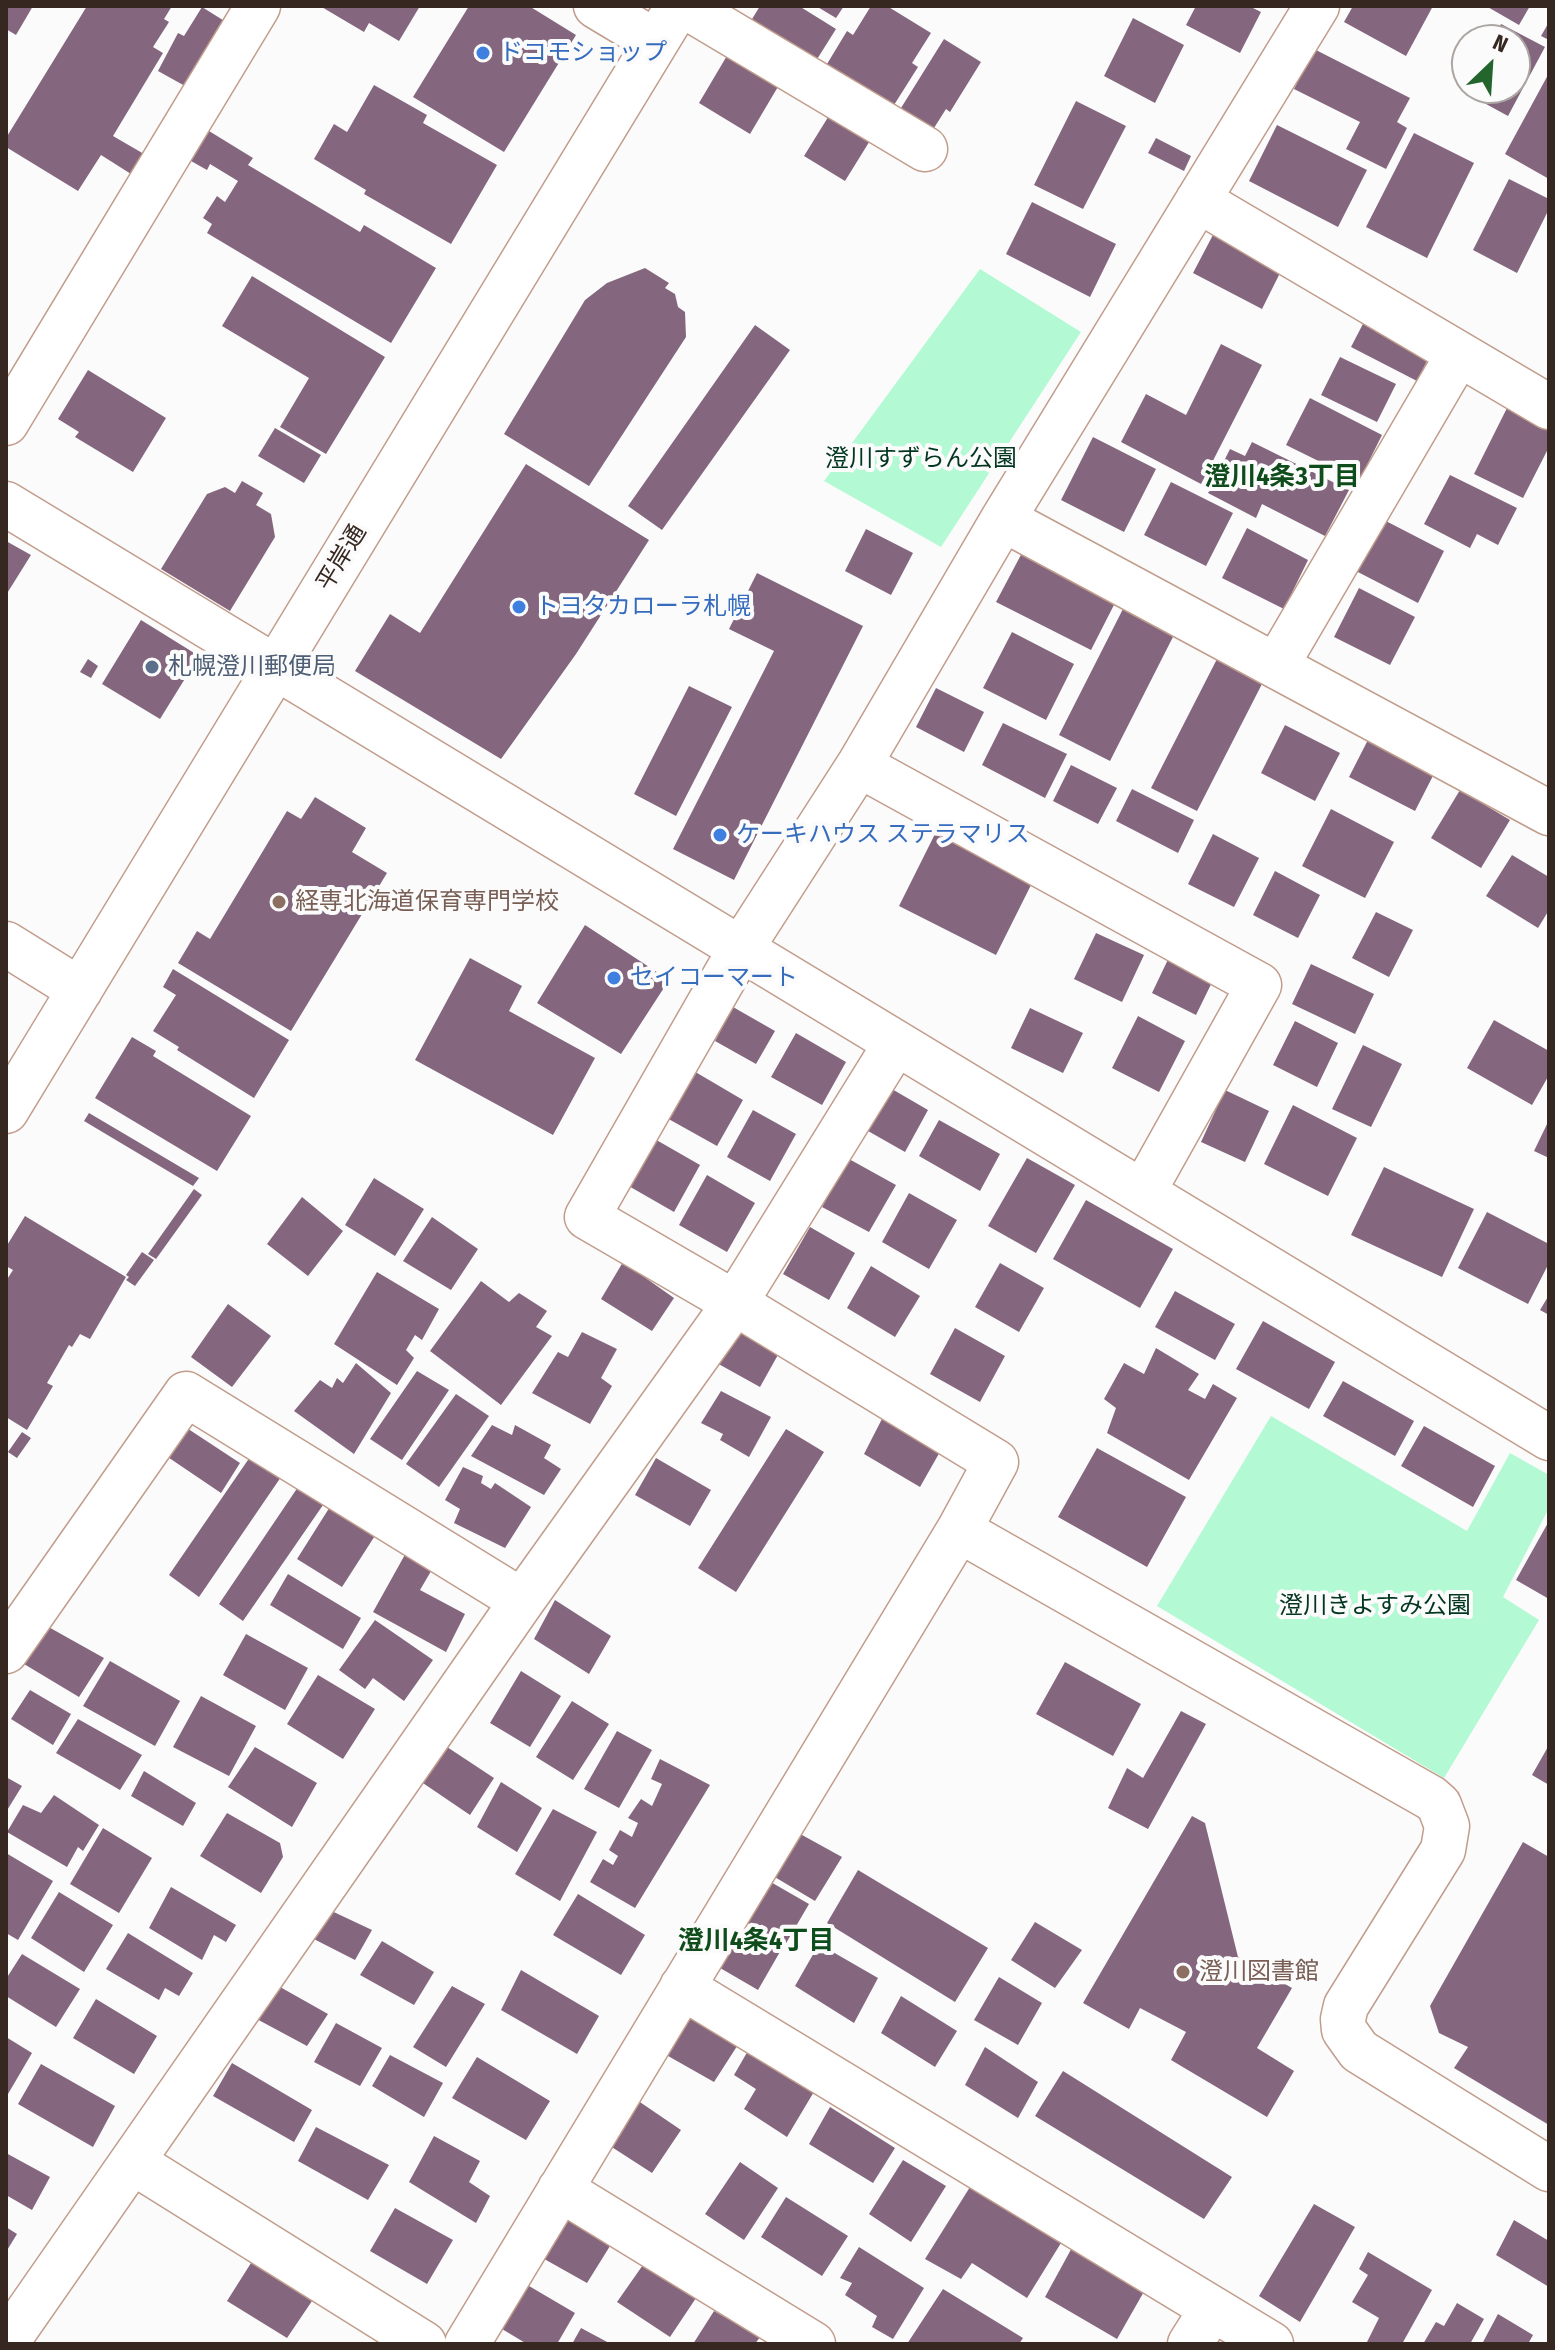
<!DOCTYPE html>
<html>
<head>
<meta charset="utf-8">
<style>
  body { margin:0 }
  #map { position:relative; width:1555px; height:2350px; overflow:hidden; background:#fbfbfb; font-family:"Fira Sans Condensed",sans-serif }
  canvas { display:block }
  .frame { position:absolute; inset:0; border:8px solid #362720; pointer-events:none }
  .north { position:absolute; left:1451px; top:24px; width:80px; height:80px; box-sizing:border-box; background:#fbfbfb; border:2px solid #aca6a3; border-radius:50%; rotate:25deg; font-size:22px; font-weight:700; line-height:32px; text-align:center; color:#362720 }
  .north::after { content:''; display:block; margin:auto; width:28px; height:36px; background:#24652e; clip-path:polygon(50% 0,100% 100%,50% 72%,0 100%) }
</style>
</head>
<body>
<div id="map">
<canvas width="1555" height="2350"></canvas>
<div class="frame"></div>
<div class="north">N</div>
</div>
<script>
const ctx = document.querySelector('canvas').getContext('2d');
ctx.lineJoin = 'round';
function fillPath(path, color) { ctx.fillStyle = color; ctx.fill(path, 'evenodd'); }
const poly = rows => new Path2D(rows.map(r => 'M' + r).join(''));
function trace(path, color, width, dash) { ctx.strokeStyle = color; ctx.lineWidth = width; ctx.lineCap = dash ? 'butt' : 'round'; ctx.setLineDash(dash || []); ctx.stroke(path); }
function drawText(font, color, halo, rows, align = 'center') {
  ctx.font = font + ' "Fira Sans Condensed","Noto Sans JP",sans-serif'; ctx.lineWidth = 8; ctx.setLineDash([]); ctx.textBaseline = 'middle'; ctx.strokeStyle = halo; ctx.fillStyle = color; for (const [text, x, y, turn = 0] of rows) {
    ctx.save(); ctx.translate(x, y); ctx.rotate((+turn || 0) * Math.PI / 180); ctx.textAlign = isNaN(turn) ? turn : align; if (halo) ctx.strokeText(text, 0, 0); ctx.fillText(text, 0, 0); ctx.restore();
  }
}
fillPath(poly([
  [980,269,1081,332,941,547,824,481],
  [1271,1416,1467,1531,1510,1453,1549,1475,1549,1508,1503,1597,1539,1620,1444,1778,1157,1606]
]), '#b3fad4');
fillPath(poly([
  [6,6,33,6,16,35,6,29],
  [87,6,172,6,164,19,169,22,153,47,163,53,113,136,144,154,131,174,101,155,78,191,6,147,6,138],
  [320,6,420,6,399,41,369,23,364,32],
  [469,6,529,6,576,35,504,152,413,97],
  [760,6,799,6,836,29,814,64,749,24],
  [816,6,844,6,836,18],
  [871,6,887,6,931,33,912,63,918,67,894,105,827,64,847,31,853,35],
  [1196,6,1249,6,1261,12,1240,53,1186,25],
  [1353,6,1433,6,1406,56,1344,22],
  [1486,6,1530,6,1519,25],
  [202,7,226,22,185,86,158,71,178,33,184,36],
  [1133,18,1184,45,1155,103,1104,76],
  [1549,22,1549,40,1541,36],
  [1501,24,1545,47,1508,116,1464,92,1466,88,1515,88,1515,40,1492,40],
  [944,39,981,62,950,112,946,109,934,128,901,108],
  [1314,49,1410,98,1397,122,1407,128,1386,169,1346,149,1360,122,1294,89],
  [728,54,779,85,750,134,699,103],
  [1549,73,1549,179,1505,154],
  [374,85,427,115,423,123,497,165,451,244,364,194,366,190,314,159,334,124,347,132],
  [1076,101,1126,126,1083,209,1034,185],
  [830,114,871,139,845,181,804,156],
  [1277,125,1367,170,1338,227,1249,181],
  [209,131,253,158,248,165,360,232,364,225,436,268,391,343,207,233,212,224,203,218,217,196,225,202,238,181,210,164,207,170,191,161],
  [1414,133,1474,163,1427,258,1366,227],
  [1156,138,1191,156,1184,171,1148,153],
  [1509,179,1549,199,1549,209,1517,273,1473,250],
  [1032,202,1116,244,1090,297,1006,254],
  [1214,233,1282,269,1262,309,1193,273],
  [645,268,669,283,665,288,675,294,678,307,685,312,686,337,589,486,504,434,585,300,607,283],
  [252,276,385,357,326,454,280,427,309,378,222,326],
  [1366,318,1432,351,1417,381,1351,347],
  [755,325,790,350,662,530,628,506],
  [1221,344,1262,365,1201,484,1121,442,1146,394,1186,415],
  [1340,357,1396,384,1377,422,1321,395],
  [88,370,166,418,133,472,75,437,79,432,58,419],
  [1310,398,1382,435,1359,481,1286,445],
  [1508,406,1549,427,1549,447,1523,498,1474,474],
  [275,428,321,455,304,483,258,456],
  [1093,437,1156,469,1124,532,1061,500],
  [1252,442,1349,490,1325,536,1262,504,1256,518,1208,493,1230,449,1245,456],
  [526,464,649,540,576,654,501,759,355,671,390,614,420,633],
  [1450,475,1517,508,1498,545,1477,534,1470,548,1424,524],
  [242,481,263,493,256,505,271,514,275,537,230,611,161,569,207,494,225,487,235,493],
  [1171,482,1233,513,1206,566,1144,535],
  [1380,518,1444,551,1418,603,1354,570],
  [1247,528,1308,560,1284,609,1222,578],
  [866,529,913,553,891,595,845,571],
  [6,541,31,555,6,595],
  [1023,551,1117,599,1091,650,996,602],
  [757,573,863,626,734,880,673,849,774,651,729,629],
  [1359,588,1415,617,1390,665,1334,637],
  [1125,605,1176,631,1110,761,1059,735],
  [141,620,199,656,160,719,102,684],
  [1012,632,1074,664,1046,720,983,688],
  [88,659,98,666,91,678,80,672],
  [1217,659,1263,682,1197,811,1151,788],
  [689,686,732,707,676,816,634,794],
  [936,688,984,712,964,752,916,727],
  [1003,723,1067,754,1045,798,982,765],
  [1285,725,1340,753,1315,801,1261,773],
  [1371,734,1437,768,1415,811,1349,777],
  [1071,765,1117,788,1098,824,1053,801],
  [1132,789,1194,820,1178,853,1116,821],
  [1460,790,1510,820,1481,868,1431,838],
  [315,797,366,828,352,852,387,873,291,1031,178,963,197,931,210,939,287,811,301,819],
  [1331,809,1394,842,1365,898,1302,866],
  [935,834,1032,883,996,955,899,906],
  [1213,834,1259,858,1234,907,1188,884],
  [1512,855,1549,877,1549,910,1538,928,1486,896],
  [1275,871,1320,895,1298,938,1253,915],
  [1376,912,1413,930,1389,977,1352,958],
  [585,925,669,980,621,1054,537,1003],
  [1096,933,1144,955,1122,1002,1074,979],
  [1173,949,1218,970,1196,1015,1152,993],
  [470,958,522,986,509,1011,595,1058,553,1135,415,1060],
  [1311,964,1374,994,1355,1034,1292,1004],
  [173,969,289,1040,254,1098,177,1050,179,1047,153,1031,176,995,163,987],
  [733,1007,775,1031,756,1064,715,1041],
  [1030,1008,1083,1033,1063,1073,1011,1048],
  [1138,1016,1185,1041,1159,1092,1112,1068],
  [1494,1020,1549,1051,1549,1075,1532,1105,1467,1068],
  [1295,1021,1338,1043,1317,1087,1273,1065],
  [796,1033,846,1062,822,1105,771,1077],
  [132,1037,156,1051,153,1056,251,1116,217,1171,95,1098],
  [1363,1045,1402,1064,1371,1127,1332,1109],
  [692,1070,743,1100,717,1146,665,1117],
  [885,1085,928,1110,905,1152,861,1127],
  [1225,1090,1269,1111,1245,1162,1201,1142],
  [1293,1105,1357,1138,1328,1196,1264,1164],
  [753,1110,796,1134,770,1181,727,1157],
  [89,1113,199,1178,193,1186,84,1121],
  [939,1120,1000,1154,980,1191,919,1156],
  [1549,1120,1549,1158,1534,1151],
  [646,1134,700,1165,674,1212,620,1181],
  [1027,1158,1075,1185,1036,1253,988,1226],
  [849,1159,896,1185,869,1232,822,1207],
  [1384,1167,1474,1209,1442,1277,1351,1235],
  [707,1175,755,1203,727,1252,679,1225],
  [374,1178,424,1209,395,1256,345,1225],
  [194,1189,202,1195,156,1259,148,1254],
  [909,1193,957,1220,929,1269,882,1242],
  [302,1197,343,1231,308,1276,267,1244],
  [1086,1200,1173,1249,1140,1308,1053,1259],
  [1487,1212,1549,1244,1549,1263,1528,1304,1458,1268],
  [25,1216,126,1277,90,1339,80,1334,72,1347,69,1345,47,1383,53,1386,27,1430,6,1417,6,1281,13,1270,6,1266,6,1247],
  [432,1217,478,1249,451,1290,403,1261],
  [810,1227,855,1253,829,1300,783,1274],
  [142,1252,154,1260,135,1286,126,1280,129,1277,126,1275],
  [623,1262,674,1298,652,1331,601,1299],
  [1000,1263,1044,1288,1019,1332,975,1307],
  [871,1266,920,1296,895,1337,847,1308],
  [377,1272,439,1309,422,1340,415,1335,406,1350,414,1358,397,1385,334,1344],
  [481,1281,509,1302,519,1293,547,1311,536,1327,552,1336,501,1405,430,1351],
  [1175,1291,1235,1324,1215,1360,1155,1327],
  [1549,1295,1549,1315,1540,1310],
  [228,1304,271,1336,232,1387,191,1357],
  [1263,1321,1335,1362,1309,1409,1236,1369],
  [728,1323,779,1353,760,1387,706,1357],
  [955,1328,1005,1356,980,1402,930,1374],
  [582,1332,617,1349,601,1378,612,1386,590,1424,532,1393,558,1352,568,1357],
  [1156,1348,1199,1374,1188,1390,1205,1399,1213,1384,1237,1398,1189,1480,1107,1433,1116,1408,1104,1399,1124,1363,1144,1374],
  [356,1363,391,1393,354,1454,294,1411,320,1380,332,1388,337,1378,343,1383],
  [417,1371,449,1390,402,1460,370,1439],
  [1343,1381,1414,1421,1395,1456,1323,1416],
  [721,1391,771,1417,749,1457,720,1440,723,1434,701,1423],
  [456,1394,489,1416,439,1487,406,1464],
  [884,1415,941,1450,920,1487,864,1454],
  [170,1417,240,1463,221,1493,150,1445],
  [492,1425,512,1435,515,1425,551,1445,544,1458,561,1469,544,1495,471,1456],
  [1424,1426,1495,1466,1473,1507,1401,1466],
  [786,1429,824,1452,736,1592,698,1568],
  [22,1432,31,1438,17,1458,8,1452],
  [1097,1448,1186,1497,1147,1567,1058,1517],
  [250,1457,281,1477,199,1597,169,1575],
  [656,1458,711,1490,690,1526,635,1495],
  [463,1467,483,1476,481,1483,491,1489,495,1483,531,1507,505,1548,454,1523,460,1509,445,1500],
  [298,1487,323,1505,243,1621,219,1604],
  [333,1502,378,1531,342,1587,297,1559],
  [1549,1521,1549,1599,1516,1580],
  [407,1551,434,1566,420,1590,465,1614,446,1652,373,1612],
  [288,1574,361,1618,343,1649,270,1605],
  [555,1600,611,1636,589,1674,534,1639],
  [36,1620,104,1658,79,1697,14,1658],
  [375,1620,433,1660,404,1701,373,1678,365,1689,339,1670],
  [246,1634,308,1668,285,1710,223,1675],
  [110,1661,180,1701,155,1746,83,1706],
  [1065,1662,1141,1704,1113,1756,1036,1714],
  [521,1671,561,1696,530,1747,490,1723],
  [318,1675,375,1709,343,1759,287,1724],
  [30,1690,71,1714,53,1745,11,1719],
  [201,1696,256,1726,229,1776,173,1747],
  [572,1701,609,1724,573,1780,536,1757],
  [1181,1711,1206,1724,1148,1829,1108,1808,1127,1768,1143,1778],
  [78,1719,142,1755,120,1790,56,1753],
  [617,1731,652,1750,619,1808,584,1789],
  [441,1743,494,1778,470,1815,417,1779],
  [1549,1745,1549,1785,1532,1775],
  [255,1747,317,1783,292,1827,228,1787],
  [660,1759,710,1785,635,1908,590,1882,603,1859,613,1865,618,1856,609,1850,620,1830,632,1837,638,1823,628,1818,641,1799,652,1806,662,1784,651,1779],
  [144,1771,196,1803,183,1826,131,1796],
  [6,1777,22,1786,6,1812],
  [501,1782,542,1808,517,1852,477,1827],
  [54,1795,99,1825,83,1851,78,1847,67,1867,7,1832,23,1805,41,1813],
  [553,1809,597,1832,560,1901,515,1874],
  [227,1813,280,1843,283,1857,261,1893,200,1856],
  [1192,1816,1205,1823,1238,1957,1292,1988,1257,2048,1294,2071,1267,2117,1171,2060,1186,2032,1140,2008,1129,2029,1083,2003],
  [103,1828,152,1858,119,1913,70,1884],
  [793,1830,842,1857,815,1901,768,1873],
  [1523,1842,1549,1857,1549,2125,1454,2068,1468,2047,1439,2033,1430,2006],
  [6,1853,53,1881,18,1940,6,1933],
  [858,1870,988,1948,955,2002,827,1923],
  [762,1877,809,1904,785,1945,739,1918],
  [171,1887,236,1925,226,1942,214,1935,202,1960,149,1928],
  [59,1892,113,1925,84,1972,31,1938],
  [578,1894,645,1935,621,1975,553,1935],
  [321,1906,372,1930,355,1960,304,1934],
  [1035,1922,1082,1950,1055,1988,1011,1960],
  [739,1926,781,1950,758,1990,715,1965],
  [128,1933,193,1973,179,1996,165,1988,159,2000,106,1969],
  [382,1941,434,1972,414,2005,360,1975],
  [819,1944,878,1978,854,2023,795,1986],
  [22,1954,80,1989,56,2027,6,1996,6,1979],
  [521,1970,599,2016,577,2054,501,2010],
  [999,1977,1042,2003,1018,2045,974,2020],
  [273,1983,328,2014,307,2046,253,2017],
  [452,1986,485,2004,446,2067,413,2047],
  [901,1996,957,2031,935,2067,881,2033],
  [96,1999,157,2036,134,2074,73,2038],
  [688,2008,741,2040,714,2082,661,2052],
  [336,2023,382,2048,360,2086,314,2062],
  [6,2037,32,2053,8,2094,6,2093],
  [985,2047,1038,2082,1018,2118,965,2085],
  [749,2049,815,2090,787,2137,744,2109,756,2089,734,2075],
  [390,2055,443,2083,424,2117,372,2086],
  [477,2057,550,2101,526,2140,452,2098],
  [232,2063,312,2110,294,2142,213,2096],
  [41,2064,115,2106,93,2147,18,2104],
  [1063,2071,1232,2177,1204,2219,1035,2116],
  [631,2096,681,2130,652,2173,604,2142],
  [830,2107,895,2148,873,2183,809,2144],
  [316,2127,389,2165,368,2200,298,2161],
  [434,2136,480,2161,469,2182,490,2196,476,2223,409,2182],
  [6,2153,50,2177,32,2210,6,2195],
  [903,2160,946,2186,911,2242,869,2214],
  [740,2162,778,2188,744,2240,705,2214],
  [970,2187,1061,2243,1027,2298,972,2263,961,2279,925,2259],
  [786,2197,848,2236,822,2276,761,2237],
  [1314,2204,1355,2227,1300,2322,1259,2296],
  [559,2207,615,2238,587,2283,530,2251],
  [395,2208,453,2240,427,2284,370,2251],
  [1514,2220,1549,2241,1549,2287,1496,2255],
  [6,2227,17,2234,6,2252],
  [1074,2244,1146,2288,1117,2339,1045,2297],
  [859,2247,924,2288,893,2339,872,2327,877,2316,845,2295,852,2283,840,2278],
  [1368,2252,1432,2290,1402,2344,1366,2344,1379,2318,1352,2302,1368,2275,1359,2269],
  [645,2262,696,2298,670,2337,617,2302],
  [251,2263,312,2301,287,2338,227,2301],
  [512,2276,575,2313,557,2344,527,2344,487,2320],
  [943,2289,1023,2338,1019,2344,907,2344],
  [1457,2303,1484,2319,1470,2344,1423,2344,1436,2322,1444,2326],
  [714,2311,760,2337,755,2344,693,2344],
  [1498,2314,1533,2335,1528,2344,1482,2344],
  [581,2328,611,2344,572,2344]
]), '#84677e');
const minor = poly([
  [596,6,656,42],
  [685,6,925,149],
  [1198,200,1549,407],
  [6,423,258,6],
  [6,504,1549,1438],
  [1003,519,1549,813],
  [1276,666,1458,355],
  [859,765,1259,985,1143,1192],
  [6,944,80,990],
  [6,1111,678,6],
  [959,1530,1431,1798,1439,1805,1447,1826,1443,1850,1346,2006,1343,2019,1344,2030,1359,2051,1549,2169],
  [6,1651,186,1394,522,1601],
  [682,1987,1271,2344],
  [133,2162,424,2344],
  [560,2189,813,2344],
  [6,2343,522,1601,735,1303,896,1043],
  [467,2344,959,1530,996,1462,735,1303,587,1217,740,950,859,765,1003,519,1317,6],
  [1190,2344,1212,2309]
]);
trace(minor, '#c19d8c', 47);
trace(minor, '#fff', 44);
for (const [x, y, r, color] of [
  [483,53,8,"#3f7fe0"],
  [519,607,8,"#3f7fe0"],
  [152,667,8,"#5c6f8a"],
  [720,835,8,"#3f7fe0"],
  [279,902,8,"#8d6e63"],
  [614,978,8,"#3f7fe0"],
  [1183,1972,8,"#8d6e63"]
]) { const dot = new Path2D(); dot.arc(x, y, r, 0, 2 * Math.PI); ctx.fillStyle = color; ctx.fill(dot); trace(dot, '#fbfbfb', 3); }
drawText('24px', '#366cbe', '#fbfbfb', [
  ["ドコモショップ",499,53],
  ["トヨタカローラ札幌",535,607],
  ["ケーキハウス ステラマリス",736,835],
  ["セイコーマート",630,978]
], 'left');
drawText('24px', '#023621', '#fbfbfb', [
  ["澄川すずらん公園",921,459],
  ["澄川きよすみ公園",1375,1606]
]);
drawText('24px', '#362720', '#fbfbfb', [
  ["平岸通",342,558,-59]
]);
drawText('24px', '#4e5e75', '#fbfbfb', [
  ["札幌澄川郵便局",168,667]
], 'left');
drawText('24px', '#785e54', '#fbfbfb', [
  ["経専北海道保育専門学校",295,902],
  ["澄川図書館",1199,1972]
], 'left');
drawText('bold 26px', '#0f4c1b', '#fbfbfb', [
  ["澄川4条3丁目",1282,478],
  ["澄川4条4丁目",756,1942]
]);
</script>
</body>
</html>
